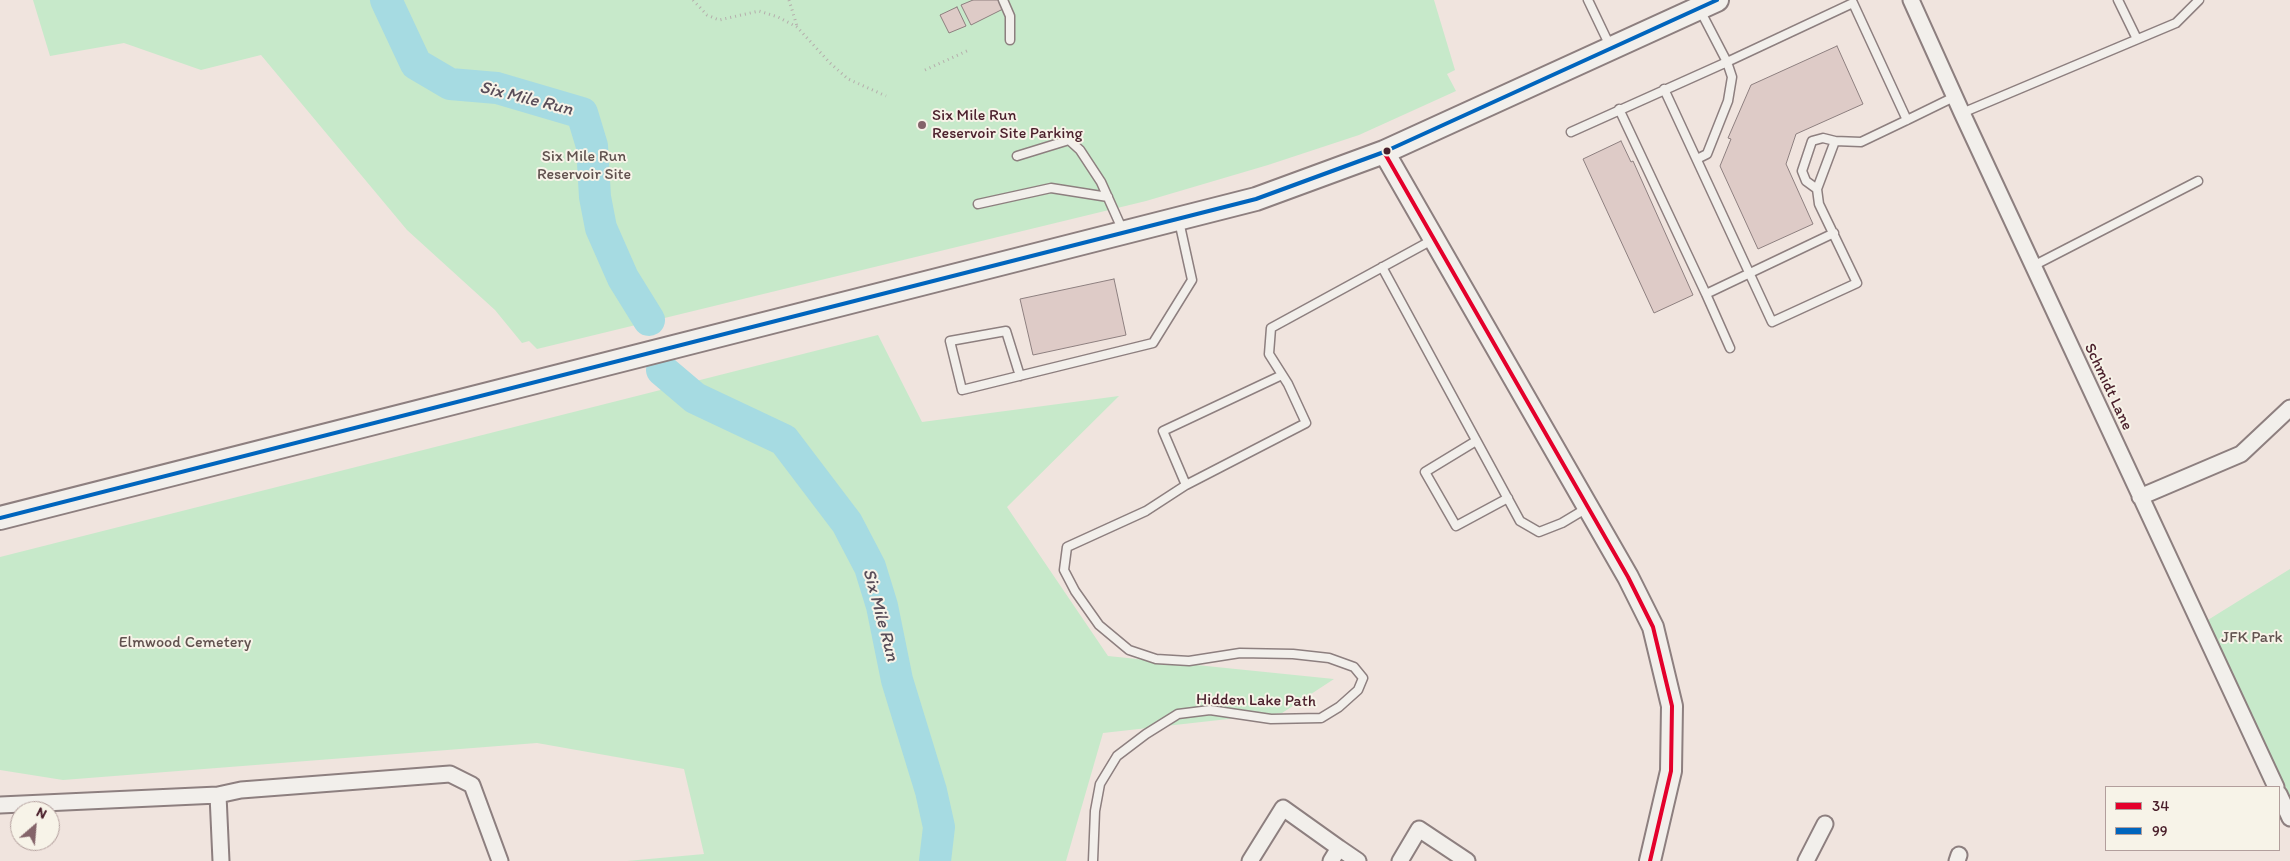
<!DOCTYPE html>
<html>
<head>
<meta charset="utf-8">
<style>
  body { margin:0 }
  #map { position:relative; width:2290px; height:861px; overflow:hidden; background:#f0e4de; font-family:Itim,sans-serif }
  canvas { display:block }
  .legend { position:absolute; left:2105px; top:786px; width:175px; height:65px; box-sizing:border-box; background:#f7f3e8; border:1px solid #b29e9c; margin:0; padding:6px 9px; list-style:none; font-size:15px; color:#4a1f2b }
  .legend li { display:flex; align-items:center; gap:10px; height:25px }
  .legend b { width:25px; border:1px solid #b29e9c }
  .north { position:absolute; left:10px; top:801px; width:50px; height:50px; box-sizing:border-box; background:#f7f3e8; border:1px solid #b29e9c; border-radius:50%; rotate:27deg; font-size:14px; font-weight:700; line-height:20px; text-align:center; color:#4a1f2b }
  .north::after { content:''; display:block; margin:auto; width:18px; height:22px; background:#84646a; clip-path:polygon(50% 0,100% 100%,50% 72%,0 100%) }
</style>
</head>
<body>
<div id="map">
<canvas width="2290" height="861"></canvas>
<ul class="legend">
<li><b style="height:6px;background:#e4002b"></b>34</li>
<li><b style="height:6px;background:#0065bd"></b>99</li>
</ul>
<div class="north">N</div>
</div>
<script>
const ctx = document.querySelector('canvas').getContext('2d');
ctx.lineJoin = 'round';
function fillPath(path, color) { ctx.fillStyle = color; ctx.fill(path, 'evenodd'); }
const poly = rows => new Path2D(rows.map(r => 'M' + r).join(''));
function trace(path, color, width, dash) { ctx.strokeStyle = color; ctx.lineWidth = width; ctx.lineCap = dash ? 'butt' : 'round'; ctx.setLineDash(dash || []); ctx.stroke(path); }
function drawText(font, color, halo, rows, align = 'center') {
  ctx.font = font + ' Itim,sans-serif'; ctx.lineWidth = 4; ctx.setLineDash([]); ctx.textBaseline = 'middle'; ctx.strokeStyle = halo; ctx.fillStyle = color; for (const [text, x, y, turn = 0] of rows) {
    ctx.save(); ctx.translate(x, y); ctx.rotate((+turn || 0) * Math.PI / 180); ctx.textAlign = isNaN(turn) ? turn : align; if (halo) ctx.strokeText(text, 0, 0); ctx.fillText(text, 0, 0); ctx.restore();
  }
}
fillPath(poly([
  [33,0,1434,0,1455,70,1447,74,1456,91,1359,135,1268,165,1146,201,537,349,529,341,522,343,495,310,407,230,261,55,201,70,124,43,50,56],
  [878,335,922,422,1119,396,1007,507,1108,656,1334,679,1282,713,1103,733,1066,861,627,861,704,854,684,769,537,743,63,780,0,770,0,557],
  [2290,569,2290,808,2203,623]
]), '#c7e9ca');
trace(poly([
  [386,0,416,64,450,84,497,88,582,113,592,146,595,197,601,228,623,278,649,320],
  [662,370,695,398,784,440,847,523,870,567,882,606,897,680,931,791,939,827,935,861]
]), '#a6dbe2', 32);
const building = poly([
  [973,0,998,0,1003,9,971,25,961,5,973,0],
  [957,7,966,26,949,33,940,15,957,7],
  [1837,46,1863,104,1796,134,1786,164,1813,224,1758,249,1720,166,1731,139,1728,138,1751,85,1837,46],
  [1621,141,1631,162,1633,161,1693,295,1654,313,1583,159,1621,141],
  [1114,279,1126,335,1033,355,1020,299,1114,279]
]);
fillPath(building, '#decbc7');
trace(building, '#8d7f7f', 1);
const service = poly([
  [1003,0,1010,16,1010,40],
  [1588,0,1610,46],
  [2118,0,2137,39],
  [1700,10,1727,62,1853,3,1907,120,1954,97],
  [1664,89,1772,322,1857,283,1819,204,1817,189,1835,141,1861,142,1907,120],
  [1619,109,1706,294,1834,233],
  [1962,113,2176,23,2199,0],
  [1571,132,1727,62,1732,77,1728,101,1707,154,1697,159],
  [1017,156,1069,140,1080,150,1101,182,1123,231],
  [1817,189,1806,181,1802,171,1812,141,1823,138,1835,141],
  [978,204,1051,188,1108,197],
  [2033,266,2198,181],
  [1382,267,1520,521,1539,532,1562,523,1587,508],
  [1706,294,1730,348],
  [1020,376,1006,331,950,341,962,390,1153,343,1192,280,1179,221],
  [1476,441,1425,472,1456,526,1508,498],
  [1186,485,1163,431,1282,375],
  [1093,861,1095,811,1100,784,1117,756,1146,734,1178,714,1210,710,1271,719,1321,718,1339,707,1358,690,1363,678,1354,667,1329,658,1293,654,1240,653,1189,661,1156,659,1129,650,1099,625,1075,591,1064,570,1067,547,1146,511,1186,485,1306,423,1288,384,1269,354,1271,328,1434,239]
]);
const minor = poly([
  [1911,0,1962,113,2276,787],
  [2140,497,2241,454,2290,408],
  [2279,794,2290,818],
  [218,795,221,861],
  [0,805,218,795,241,790,450,774,472,785,500,861],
  [1339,848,1358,861],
  [1250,861,1283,808,1339,848,1331,861],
  [1400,861,1419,829,1467,861],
  [1806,861,1825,824],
  [1957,861,1959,855]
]);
const tertiary = poly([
  [1384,152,1628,577,1653,627,1672,706,1671,771,1650,861]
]);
const secondary = poly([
  [0,518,1256,199,1384,152,1717,0]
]);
trace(service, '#8d7f7f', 11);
trace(minor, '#8d7f7f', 19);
trace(tertiary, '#8d7f7f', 24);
trace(secondary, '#8d7f7f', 26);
trace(poly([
  [693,0,707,15,719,20,759,11,778,17,797,27,830,63,848,79,886,96],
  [789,0,797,26],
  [925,70,969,50]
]), '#b5aeac', 3, [1, 4]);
trace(service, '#f2efeb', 8);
trace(minor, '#f2efeb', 15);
trace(tertiary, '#f2efeb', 20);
trace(secondary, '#f2efeb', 22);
trace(poly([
  [1384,152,1628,577,1653,627,1672,706,1671,771,1650,861]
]), '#e4002b', 4);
trace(poly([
  [0,518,1256,199,1384,152,1717,0]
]), '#0065bd', 4);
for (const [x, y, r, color] of [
  [922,125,5,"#84646a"],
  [1387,151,4.5,"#4a1f2b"]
]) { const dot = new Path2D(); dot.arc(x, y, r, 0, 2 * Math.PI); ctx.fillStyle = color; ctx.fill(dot); trace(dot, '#f7f3e8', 2); }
drawText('16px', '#4a1f2b', '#f7f3e8', [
  ["Six Mile Run",932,116],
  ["Reservoir Site Parking",932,134]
], 'left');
drawText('16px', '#61524f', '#f7f3e8', [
  ["Six Mile Run",584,157],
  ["Reservoir Site",584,175],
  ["JFK Park",2252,638],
  ["Elmwood Cemetery",185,643]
]);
drawText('16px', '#4a1f2b', '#f7f3e8', [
  ["Schmidt Lane",2108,387,65],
  ["Hidden Lake Path",1256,701,1]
]);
drawText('italic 18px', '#594d59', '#f7f3e8', [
  ["Six Mile Run",526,99,14],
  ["Six Mile Run",880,615,75]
]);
</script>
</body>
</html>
